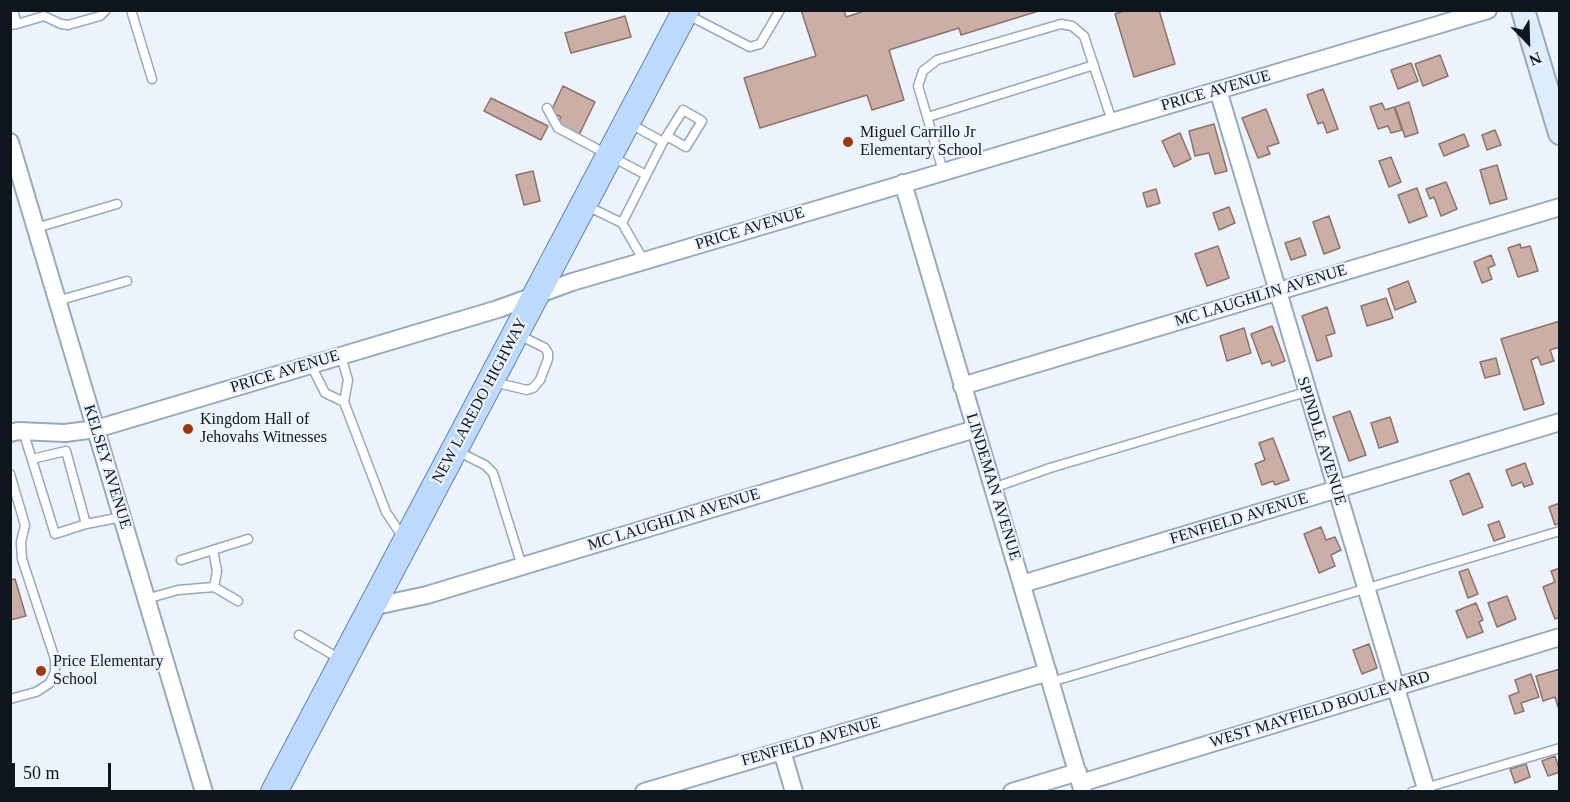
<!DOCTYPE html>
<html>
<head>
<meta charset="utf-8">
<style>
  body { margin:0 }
  #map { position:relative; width:1570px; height:802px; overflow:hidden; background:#ecf3fc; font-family:Georgia,serif }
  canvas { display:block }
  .frame { position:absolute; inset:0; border:12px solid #10161d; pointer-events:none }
  .north { position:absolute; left:1498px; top:12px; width:60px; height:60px; -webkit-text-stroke:4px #ecf3fc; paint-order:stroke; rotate:157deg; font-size:16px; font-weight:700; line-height:24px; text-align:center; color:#10161d }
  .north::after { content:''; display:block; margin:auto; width:21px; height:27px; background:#10161d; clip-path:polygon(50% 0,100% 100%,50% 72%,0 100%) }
  .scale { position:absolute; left:12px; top:763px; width:99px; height:27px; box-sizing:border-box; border:3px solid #10161d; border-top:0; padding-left:8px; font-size:18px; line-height:21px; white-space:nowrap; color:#10161d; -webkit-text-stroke:4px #ecf3fc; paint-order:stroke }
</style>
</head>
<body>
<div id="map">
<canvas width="1570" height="802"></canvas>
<div class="frame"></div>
<div class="north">N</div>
<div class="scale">50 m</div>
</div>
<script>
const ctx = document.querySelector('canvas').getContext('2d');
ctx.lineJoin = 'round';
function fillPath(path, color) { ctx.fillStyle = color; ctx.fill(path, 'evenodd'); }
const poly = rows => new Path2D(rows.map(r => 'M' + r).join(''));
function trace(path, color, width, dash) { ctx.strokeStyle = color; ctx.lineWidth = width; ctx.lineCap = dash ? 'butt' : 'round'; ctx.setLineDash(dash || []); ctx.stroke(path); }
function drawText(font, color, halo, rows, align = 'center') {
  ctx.font = font + ' Georgia,serif'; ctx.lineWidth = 4.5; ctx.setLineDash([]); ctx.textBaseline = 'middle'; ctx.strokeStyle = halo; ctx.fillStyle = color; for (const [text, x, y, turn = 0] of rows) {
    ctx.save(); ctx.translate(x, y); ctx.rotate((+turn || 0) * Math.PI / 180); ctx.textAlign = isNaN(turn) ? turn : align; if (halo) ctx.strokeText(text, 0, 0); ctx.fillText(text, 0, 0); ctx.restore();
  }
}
const building = poly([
  [801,10,844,10,846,17,867,10,1042,10,961,35,959,28,889,50,904,100,872,110,867,95,760,128,744,78,816,56,801,10],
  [1126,10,1159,10,1175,64,1134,77,1115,14,1126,10],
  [625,16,631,37,571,53,565,33,625,16],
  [1440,55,1448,76,1423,86,1415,64,1440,55],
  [1411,63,1418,81,1398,89,1391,70,1411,63],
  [563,86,595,102,579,135,557,124,561,117,553,113,553,107,563,86],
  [1323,89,1338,129,1327,133,1323,122,1318,124,1307,95,1323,89],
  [491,98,548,126,541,140,484,111,491,98],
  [1409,102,1418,133,1405,137,1395,107,1409,102],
  [1382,103,1385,110,1394,107,1402,130,1391,133,1388,126,1378,129,1370,107,1382,103],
  [1266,109,1279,143,1267,147,1270,154,1258,158,1242,118,1266,109],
  [1214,124,1227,171,1215,174,1209,153,1195,156,1189,131,1214,124],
  [1495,130,1501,145,1487,150,1482,135,1495,130],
  [1180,133,1191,159,1174,167,1162,141,1180,133],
  [1464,134,1469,146,1444,156,1439,144,1464,134],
  [1391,157,1401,182,1389,187,1379,161,1391,157],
  [1497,165,1507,199,1490,204,1480,170,1497,165],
  [533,171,540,201,524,205,516,175,533,171],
  [1446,182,1457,209,1441,216,1434,197,1430,199,1426,189,1446,182],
  [1417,188,1427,216,1409,223,1398,195,1417,188],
  [1156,189,1160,203,1147,207,1143,193,1156,189],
  [1229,207,1235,223,1219,230,1213,213,1229,207],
  [1329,216,1340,248,1324,254,1313,222,1329,216],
  [1300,238,1306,255,1291,260,1285,243,1300,238],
  [1520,244,1521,248,1530,246,1538,271,1518,277,1508,248,1520,244],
  [1218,246,1229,278,1207,286,1195,254,1218,246],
  [1491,255,1495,265,1488,268,1492,279,1482,283,1474,262,1491,255],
  [1408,281,1416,302,1395,310,1388,289,1408,281],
  [1386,298,1393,318,1367,326,1361,306,1386,298],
  [1327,307,1335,333,1326,336,1332,356,1317,361,1302,316,1327,307],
  [1560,321,1560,347,1550,350,1554,361,1541,365,1538,357,1531,360,1544,404,1524,410,1501,339,1560,321],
  [1272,326,1285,361,1272,366,1270,361,1262,364,1251,334,1272,326],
  [1244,328,1251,353,1227,361,1220,336,1244,328],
  [1496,358,1500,374,1485,378,1480,362,1496,358],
  [1350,411,1366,455,1349,461,1333,417,1350,411],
  [1390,417,1398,442,1379,448,1371,423,1390,417],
  [1273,438,1289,480,1275,485,1273,481,1262,485,1255,464,1265,460,1259,443,1273,438],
  [1525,463,1533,484,1524,487,1522,482,1512,486,1506,470,1525,463],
  [1469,473,1483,507,1463,515,1450,481,1469,473],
  [1560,503,1560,523,1555,525,1549,507,1560,503],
  [1499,521,1505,537,1494,541,1488,525,1499,521],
  [1321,527,1326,540,1335,537,1341,550,1331,555,1335,566,1319,573,1304,534,1321,527],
  [1560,568,1560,617,1555,619,1543,587,1555,582,1551,571,1560,568],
  [1468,569,1478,594,1468,598,1459,572,1468,569],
  [15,579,26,616,10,620,10,580,15,579],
  [1507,596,1516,619,1497,627,1488,603,1507,596],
  [1476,603,1483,620,1479,622,1483,632,1467,638,1456,611,1476,603],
  [1369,644,1377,668,1362,674,1353,650,1369,644],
  [1560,669,1560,707,1558,707,1555,697,1543,701,1536,676,1560,669],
  [1531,674,1539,697,1521,703,1524,711,1515,714,1509,696,1519,692,1515,680,1531,674],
  [1555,756,1560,772,1548,776,1542,761,1555,756],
  [1526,764,1530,777,1515,783,1510,769,1526,764]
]);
fillPath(building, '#cbaea5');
trace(building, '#8d736a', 1.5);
const service = poly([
  [131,10,152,79],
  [688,15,750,47,760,44,780,10],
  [17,24,44,16,61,24,68,25,100,16,106,10],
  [10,25,17,24,13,10],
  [547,108,558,128,646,175],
  [928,117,1094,65],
  [629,123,663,142],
  [943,171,918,86,923,71,937,60,1061,24,1072,26,1084,36,1112,121],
  [585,205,622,223],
  [36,228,117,204],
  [644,261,622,223,663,142,683,110,702,121,686,147,667,136],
  [57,301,127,281],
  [341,356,348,380,344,402,386,512,404,539],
  [311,365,325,393,344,402],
  [493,382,527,390,533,388,540,380,548,359,548,353,545,348,519,335],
  [23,431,55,534,86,524,66,451,32,459],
  [457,451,485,465,493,473,522,566],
  [10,474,25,525,21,542,22,559,55,659,55,672,50,683,36,692,10,699],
  [993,488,1050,468,1306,392],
  [86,524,122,517],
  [213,550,217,571,214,587],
  [181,560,248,539],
  [146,599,178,590,214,587,238,601],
  [299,635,340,659],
  [1051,682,1560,531],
  [1412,792,1560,748]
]);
const minor = poly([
  [1218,90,1427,792],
  [10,142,204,792],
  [903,183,1083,792],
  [962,386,1560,207],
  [10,433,18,431,65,433,96,429,498,309,572,282,644,261,1488,10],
  [1022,584,1560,422],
  [371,607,427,595,975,429],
  [782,751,794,792],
  [1081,783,1560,637],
  [644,792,1048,672],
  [1012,792,1078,772]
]);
const secondary = poly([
  [1523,10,1560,133]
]);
const primary = poly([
  [274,792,686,10]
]);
trace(service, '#97a9bd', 11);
trace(minor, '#97a9bd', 20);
trace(secondary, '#97a9bd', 26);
trace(primary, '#6486ad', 28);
trace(service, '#fff', 8);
trace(minor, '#fff', 16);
trace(secondary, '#deedfe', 22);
trace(primary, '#bddafc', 26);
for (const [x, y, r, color] of [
  [848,142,6,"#9d370f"],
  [188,429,6,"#9d370f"],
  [41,671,6,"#9d370f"]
]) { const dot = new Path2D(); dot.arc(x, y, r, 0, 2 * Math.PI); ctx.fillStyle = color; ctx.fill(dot); trace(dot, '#ecf3fc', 2); }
drawText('16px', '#10161d', '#ecf3fc', [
  ["PRICE AVENUE",1216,91,-16],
  ["PRICE AVENUE",750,229,-17],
  ["MC LAUGHLIN AVENUE",1261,296,-17],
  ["PRICE AVENUE",285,372,-17],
  ["NEW LAREDO HIGHWAY",480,401,-62],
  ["SPINDLE AVENUE",1321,441,73],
  ["KELSEY AVENUE",107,467,73],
  ["LINDEMAN AVENUE",993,487,73],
  ["FENFIELD AVENUE",1239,519,-17],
  ["MC LAUGHLIN AVENUE",674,520,-17],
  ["WEST MAYFIELD BOULEVARD",1320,710,-17],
  ["FENFIELD AVENUE",811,742,-16]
]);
drawText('16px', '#10161d', '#ecf3fc', [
  ["Miguel Carrillo Jr",860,133],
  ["Elementary School",860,151],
  ["Kingdom Hall of",200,420],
  ["Jehovahs Witnesses",200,438],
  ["Price Elementary",53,662],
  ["School",53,680]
], 'left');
</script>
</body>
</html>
